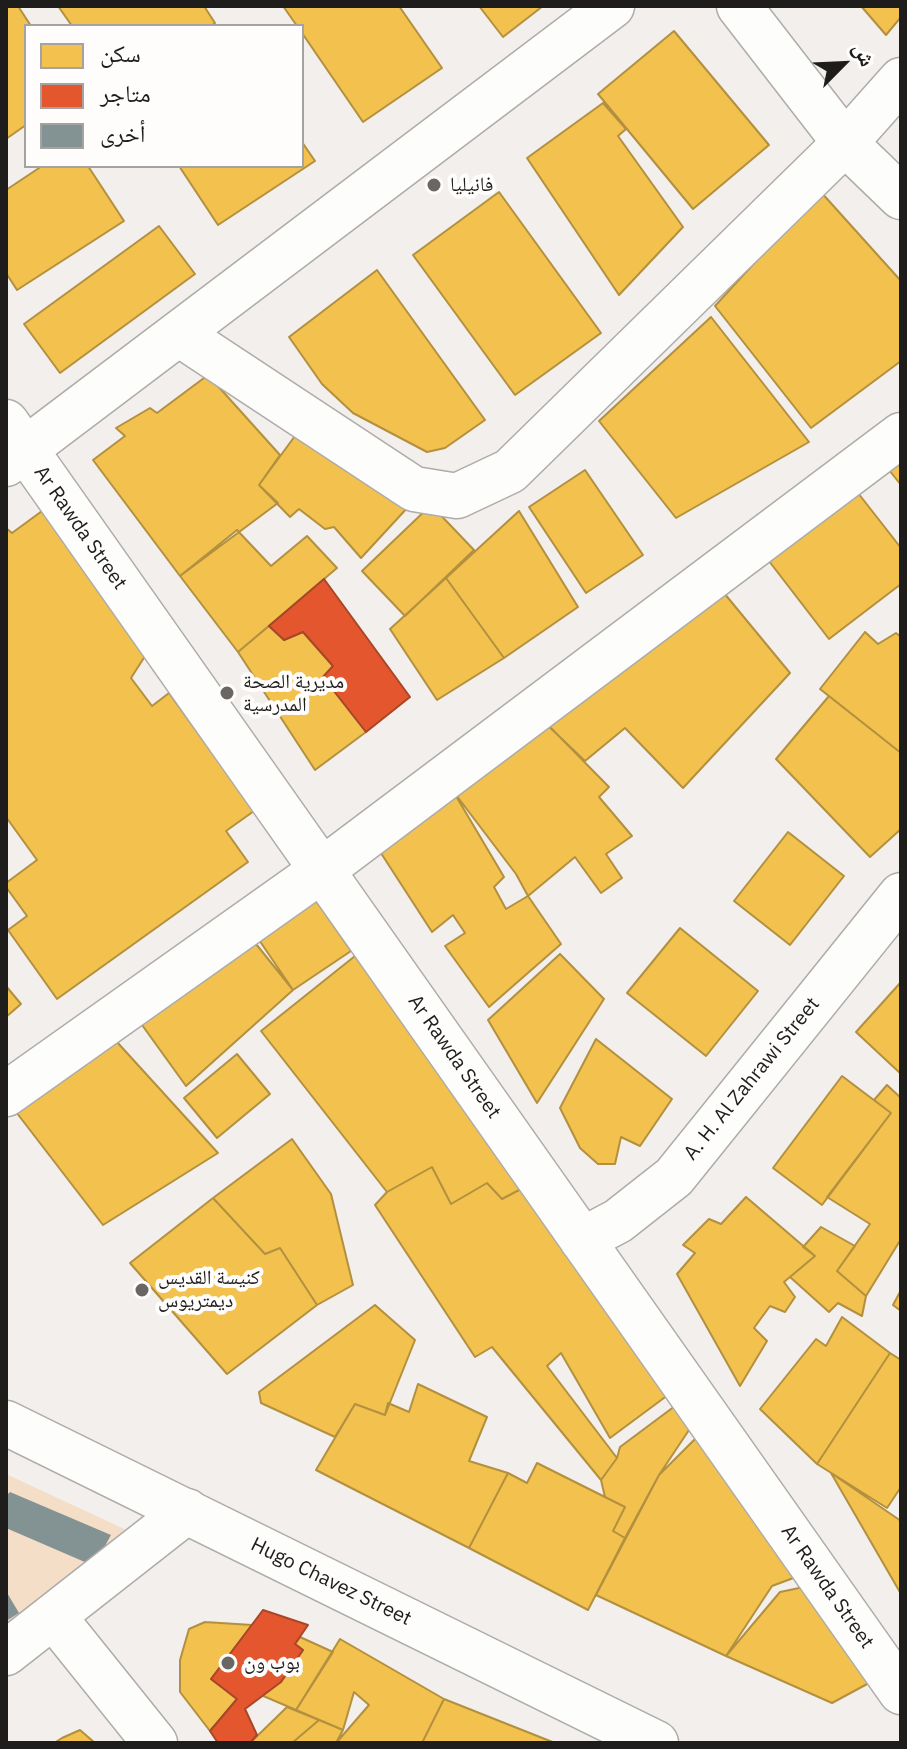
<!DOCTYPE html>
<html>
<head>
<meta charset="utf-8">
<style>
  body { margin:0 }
  #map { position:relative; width:907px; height:1749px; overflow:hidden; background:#f2efec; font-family:"IBM Plex Sans","Noto Naskh Arabic",sans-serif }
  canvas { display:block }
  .frame { position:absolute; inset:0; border:8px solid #1f1d1b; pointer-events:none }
  .legend { position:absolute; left:24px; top:24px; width:280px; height:144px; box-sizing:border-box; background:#fefdfc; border:2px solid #a5a3a2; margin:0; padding:10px 14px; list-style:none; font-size:24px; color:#1f1d1b }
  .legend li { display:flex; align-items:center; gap:16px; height:40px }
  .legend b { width:40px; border:2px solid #a5a3a2 }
  .north { position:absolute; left:803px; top:24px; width:80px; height:80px; -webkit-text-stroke:6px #fefdfc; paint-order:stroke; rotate:66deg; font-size:22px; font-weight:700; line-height:32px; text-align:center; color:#1f1d1b }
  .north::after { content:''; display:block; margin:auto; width:28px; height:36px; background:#1f1d1b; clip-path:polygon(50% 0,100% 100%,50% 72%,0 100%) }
</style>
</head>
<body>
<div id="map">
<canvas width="907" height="1749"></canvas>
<div class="frame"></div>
<ul class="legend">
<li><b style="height:22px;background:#f2c14e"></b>سكن</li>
<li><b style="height:22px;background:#e4572e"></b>متاجر</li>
<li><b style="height:22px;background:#839292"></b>أخرى</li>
</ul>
<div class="north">ش</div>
</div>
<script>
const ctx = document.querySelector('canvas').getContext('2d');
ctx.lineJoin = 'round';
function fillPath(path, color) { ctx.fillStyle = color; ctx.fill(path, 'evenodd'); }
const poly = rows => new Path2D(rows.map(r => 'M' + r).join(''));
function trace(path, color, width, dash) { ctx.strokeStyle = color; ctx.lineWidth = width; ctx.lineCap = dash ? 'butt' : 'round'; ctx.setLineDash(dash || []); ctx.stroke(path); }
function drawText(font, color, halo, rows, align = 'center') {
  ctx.font = font + ' "IBM Plex Sans","Noto Naskh Arabic",sans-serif'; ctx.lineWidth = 8; ctx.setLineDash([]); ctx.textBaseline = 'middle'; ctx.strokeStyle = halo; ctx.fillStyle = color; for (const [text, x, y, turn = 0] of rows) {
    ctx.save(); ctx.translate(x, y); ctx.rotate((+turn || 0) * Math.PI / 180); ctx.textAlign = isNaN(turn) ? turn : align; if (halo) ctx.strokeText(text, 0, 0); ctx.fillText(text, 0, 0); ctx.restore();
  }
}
fillPath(poly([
  [6,1474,135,1534,6,1633]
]), '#f5dec8');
const homes = poly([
  [6,6,18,6,31,26,26,26,26,125,6,139,6,6],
  [58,6,204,6,215,23,211,26,72,26,58,6],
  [283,6,399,6,442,68,363,122,302,33,302,26,297,26,283,6],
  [479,6,543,6,503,37,479,6],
  [861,6,901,6,901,17,886,35,861,6],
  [674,31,769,145,693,209,598,94,674,31],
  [603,103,626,129,618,136,683,227,619,295,527,158,603,103],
  [302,142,315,161,218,225,179,166,302,166,302,142],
  [42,166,88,166,124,221,17,290,6,273,6,190,42,166],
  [820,191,901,281,901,361,811,428,715,306,820,191],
  [499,192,601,333,515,395,413,255,499,192],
  [159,226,195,274,60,373,24,324,159,226],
  [377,270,485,420,445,448,427,452,353,413,322,384,289,337,377,270],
  [711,317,809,442,676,518,599,421,711,317],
  [208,375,280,455,259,485,278,503,180,576,93,460,125,436,116,428,150,408,157,413,208,375],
  [303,425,409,506,361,558,334,527,325,529,299,509,290,517,259,485,303,425],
  [901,451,901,485,885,465,901,451],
  [585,470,643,555,586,593,529,507,585,470],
  [851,484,901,548,901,584,829,639,762,552,851,484],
  [431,505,474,550,405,616,362,571,431,505],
  [42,511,147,653,131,678,152,706,169,693,254,811,226,831,248,862,57,999,8,930,27,916,6,887,6,883,37,860,6,817,6,528,12,533,42,511],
  [519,511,578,607,504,658,446,578,519,511],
  [237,530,271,566,307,536,337,568,238,652,180,576,237,530],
  [446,578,504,658,437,700,390,629,446,578],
  [724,593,790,673,683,788,625,728,585,761,540,718,724,593],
  [269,626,284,640,303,632,333,666,323,677,366,732,315,770,238,652,269,626],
  [865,632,878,644,896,633,901,637,901,753,820,689,865,632],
  [829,696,901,753,901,829,870,857,776,759,829,696],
  [547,724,609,787,599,797,632,836,606,854,622,878,601,893,575,857,528,896,516,874,453,791,547,724],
  [453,791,504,877,494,887,506,909,528,896,561,944,489,1007,445,946,465,933,453,915,432,932,377,847,453,791],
  [788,832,844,876,790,945,734,901,788,832],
  [310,892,351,951,293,990,253,931,310,892],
  [680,928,758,991,706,1056,627,993,680,928],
  [252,939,293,990,186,1086,137,1018,252,939],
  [560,954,604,999,537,1103,488,1020,560,954],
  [355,956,521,1189,502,1199,487,1183,451,1204,432,1167,387,1192,261,1031,355,956],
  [901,982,901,1074,856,1032,901,982],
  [6,986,21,1004,6,1017,6,986],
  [596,1039,672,1099,640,1146,621,1137,615,1164,598,1164,580,1148,560,1108,596,1039],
  [117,1042,218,1153,103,1225,13,1108,117,1042],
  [237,1054,270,1094,217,1138,184,1098,237,1054],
  [842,1076,891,1113,822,1205,773,1168,842,1076],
  [887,1085,901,1098,901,1239,866,1296,837,1271,870,1224,827,1197,891,1113,874,1100,887,1085],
  [292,1139,331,1194,353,1285,317,1305,280,1248,265,1254,213,1198,292,1139],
  [432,1167,451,1204,487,1183,502,1199,521,1189,672,1392,610,1438,561,1353,547,1366,617,1458,601,1480,492,1347,475,1357,375,1205,387,1192,432,1167],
  [746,1197,815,1256,784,1282,795,1297,785,1312,770,1306,754,1328,767,1341,740,1386,677,1274,695,1253,683,1245,709,1219,721,1224,746,1197],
  [213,1198,265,1254,280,1248,317,1305,227,1374,130,1263,213,1198],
  [821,1227,855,1246,837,1271,866,1296,862,1316,838,1303,829,1312,790,1277,815,1256,803,1247,821,1227],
  [901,1290,901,1311,893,1305,901,1290],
  [375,1305,415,1340,385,1415,355,1404,335,1437,261,1403,259,1392,375,1305],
  [842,1317,890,1353,817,1464,760,1409,816,1339,826,1346,842,1317],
  [890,1353,901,1360,901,1487,887,1508,817,1464,890,1353],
  [418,1384,487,1417,469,1461,508,1473,469,1548,316,1470,355,1404,385,1415,388,1403,409,1412,418,1384],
  [683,1400,697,1418,659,1475,625,1538,613,1531,625,1507,605,1497,601,1480,617,1458,620,1447,683,1400],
  [698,1436,796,1577,772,1586,726,1656,596,1595,659,1475,698,1436],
  [537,1463,625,1507,613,1531,625,1538,588,1610,469,1548,508,1473,527,1483,537,1463],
  [831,1473,901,1521,901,1594,831,1473],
  [804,1587,869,1683,832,1703,726,1656,780,1592,804,1587],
  [205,1622,252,1625,211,1679,237,1699,210,1731,180,1692,180,1660,189,1629,205,1622],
  [300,1637,333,1652,296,1710,261,1695,281,1682,303,1650,295,1644,300,1637],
  [340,1639,444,1699,422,1743,336,1743,369,1705,354,1692,343,1730,296,1710,340,1639],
  [444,1699,555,1743,422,1743,444,1699],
  [287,1707,319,1720,292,1743,250,1743,287,1707],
  [319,1720,343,1730,336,1743,292,1743,319,1720],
  [80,1730,95,1743,54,1743,62,1738,80,1730]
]);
fillPath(homes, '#f2c14e');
trace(homes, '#b3903f', 2);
const shops = poly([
  [324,579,410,697,366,732,323,677,333,666,303,632,284,640,269,626,324,579],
  [263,1610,308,1625,295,1644,303,1650,281,1682,245,1709,257,1735,250,1743,218,1743,210,1731,237,1699,211,1679,263,1610]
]);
fillPath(shops, '#e4572e');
trace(shops, '#a94628', 2);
fillPath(poly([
  [10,1492,111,1535,94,1566,6,1528,6,1496],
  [6,1591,19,1613,6,1621]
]), '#839292');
const minor = poly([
  [179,334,414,489,457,496,510,471,845,143,901,80],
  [6,422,901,1692],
  [6,464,612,6],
  [6,1094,322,870,901,435],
  [582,1240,618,1221,674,1177,901,895],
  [53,1616,155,1743],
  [6,1653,187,1511]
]);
const tertiary = poly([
  [739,6,845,143,901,197]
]);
const secondary = poly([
  [6,1423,656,1743]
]);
trace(minor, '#aeaca9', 47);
trace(tertiary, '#aeaca9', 47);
trace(secondary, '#aeaca9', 47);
trace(minor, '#fdfdfc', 44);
trace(tertiary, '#fdfdfc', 44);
trace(secondary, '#fdfdfc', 44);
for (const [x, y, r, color] of [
  [434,185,8,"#696664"],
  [227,693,8,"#696664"],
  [142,1290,8,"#696664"],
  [228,1663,8,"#696664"]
]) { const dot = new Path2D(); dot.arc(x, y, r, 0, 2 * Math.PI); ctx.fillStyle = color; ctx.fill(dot); trace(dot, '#fefdfc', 3); }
drawText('20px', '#1f1d1b', '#fefdfc', [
  ["فانيليا",450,185],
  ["مديرية الصحة",243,682],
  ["المدرسية",243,705],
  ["كنيسة القديس",158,1278],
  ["ديمتريوس",158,1301],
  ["بوب ون",244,1663]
], 'left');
drawText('20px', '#1f1d1b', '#fefdfc', [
  ["Ar Rawda Street",80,528,55],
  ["Ar Rawda Street",454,1057,55],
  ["A. H. Al Zahrawi Street",752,1079,-51],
  ["Hugo Chavez Street",331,1582,26],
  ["Ar Rawda Street",827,1587,55]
]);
</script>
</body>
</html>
